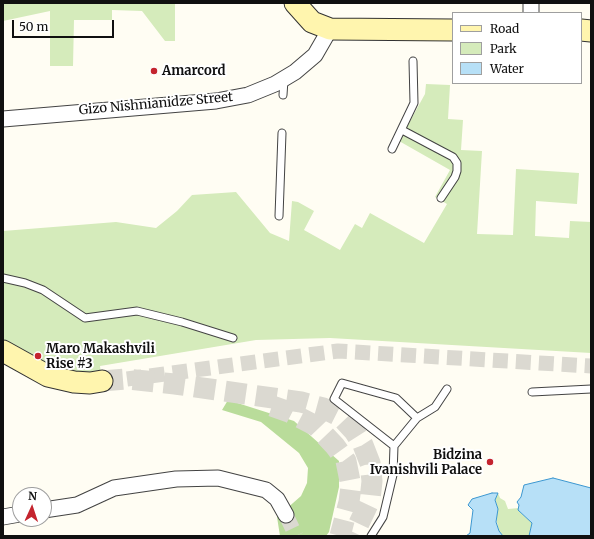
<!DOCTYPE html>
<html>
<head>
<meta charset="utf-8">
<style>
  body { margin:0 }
  #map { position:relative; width:594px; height:539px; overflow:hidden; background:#fffdf3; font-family:Merriweather,serif }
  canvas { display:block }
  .frame { position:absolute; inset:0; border:4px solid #101010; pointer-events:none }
  .legend { position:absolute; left:452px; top:12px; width:130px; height:72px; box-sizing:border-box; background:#fff; border:1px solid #9f9f9f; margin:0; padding:5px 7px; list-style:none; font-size:12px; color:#101010 }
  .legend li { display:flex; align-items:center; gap:8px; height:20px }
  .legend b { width:20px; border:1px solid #9f9f9f }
  .north { position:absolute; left:12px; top:487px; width:40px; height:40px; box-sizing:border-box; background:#fff; border:1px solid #9f9f9f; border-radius:50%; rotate:3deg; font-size:11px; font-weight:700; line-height:16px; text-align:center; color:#101010 }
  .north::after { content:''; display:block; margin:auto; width:14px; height:18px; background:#c4242e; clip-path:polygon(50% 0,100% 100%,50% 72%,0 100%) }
  .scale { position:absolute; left:12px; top:20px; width:102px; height:18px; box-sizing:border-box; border:2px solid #101010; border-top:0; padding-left:5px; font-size:12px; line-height:14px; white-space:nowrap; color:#101010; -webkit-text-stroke:3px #fff; paint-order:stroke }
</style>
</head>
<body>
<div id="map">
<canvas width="594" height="539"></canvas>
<div class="frame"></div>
<ul class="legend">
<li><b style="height:5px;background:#fff5ae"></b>Road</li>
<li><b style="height:11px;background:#d5ebbb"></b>Park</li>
<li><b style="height:11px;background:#b7e0f7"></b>Water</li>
</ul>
<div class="north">N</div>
<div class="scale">50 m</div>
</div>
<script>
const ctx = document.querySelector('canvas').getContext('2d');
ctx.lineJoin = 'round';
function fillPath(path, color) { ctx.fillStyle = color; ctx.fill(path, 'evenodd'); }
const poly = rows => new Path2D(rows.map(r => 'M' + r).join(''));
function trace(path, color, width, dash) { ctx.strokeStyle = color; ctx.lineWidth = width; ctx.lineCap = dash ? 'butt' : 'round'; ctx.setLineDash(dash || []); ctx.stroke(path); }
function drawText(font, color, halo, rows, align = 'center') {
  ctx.font = font + ' Merriweather,serif'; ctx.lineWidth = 4; ctx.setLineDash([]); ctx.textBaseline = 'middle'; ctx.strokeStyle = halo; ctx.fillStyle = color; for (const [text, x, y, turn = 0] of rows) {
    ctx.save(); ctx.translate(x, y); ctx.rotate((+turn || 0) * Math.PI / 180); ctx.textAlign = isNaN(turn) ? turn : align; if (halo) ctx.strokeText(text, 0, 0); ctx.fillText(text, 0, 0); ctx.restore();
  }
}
fillPath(poly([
  [3,3,175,3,175,41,165,41,142,11,112,10,112,20,74,20,73,66,50,66,50,11,3,21],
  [426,84,450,85,448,119,463,120,461,150,482,151,477,234,513,235,516,169,579,173,577,204,536,201,535,236,569,238,570,221,591,222,591,353,330,338,256,340,100,366,102,381,90,383,3,351,3,231,116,222,156,228,177,211,192,195,236,192,270,233,289,241,292,201,298,202,314,211,304,230,340,250,355,224,362,228,370,213,424,243,447,204,435,197,450,170,399,141,425,94],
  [498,493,500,498,505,501,508,509,519,508,521,513,530,521,532,523,529,536,503,536,499,531,496,518,498,509,495,499]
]), '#d5ebbb');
fillPath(poly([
  [228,400,294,421,339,461,339,487,329,532,326,536,280,536,277,517,301,496,307,483,308,468,299,453,261,422,222,410]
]), '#b9dc9a');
const water = poly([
  [553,478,591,488,591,536,529,536,532,523,518,510,519,505,517,502,521,497,524,485,553,478],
  [492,493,498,493,495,500,498,509,496,522,499,531,503,536,466,536,470,533,473,510,468,505,472,499,492,493]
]);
fillPath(water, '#b7e0f7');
trace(water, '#3c97d0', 1);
trace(poly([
  [127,379,338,351,591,366],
  [286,515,296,536]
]), '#dbd9d1', 15, [15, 8]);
trace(poly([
  [102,381,127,379,175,384,301,402,323,408,341,417,354,431,363,445,370,463,372,481,370,500,353,536],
  [272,406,289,412,316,426,335,446,346,461,351,486,349,502,340,536]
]), '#dbd9d1', 21, [21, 10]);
const lane = poly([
  [283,95,284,80],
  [402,130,453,157,457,163,457,171,455,177,441,198],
  [392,149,414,103,413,61],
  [279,216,282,133],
  [3,278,25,283,43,290,85,318,137,311,182,322,233,338],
  [532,392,591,389],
  [417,418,435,407,447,389],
  [371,536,383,517,393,475,394,446,417,418,396,398,342,383,334,399,394,446]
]);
const street = poly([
  [531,13,531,3],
  [3,119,216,101,248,95,275,84,295,72,315,55,330,29],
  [44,510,77,505,114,488,176,479,218,478,266,490,277,499,286,515],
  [3,517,20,514]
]);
const secondary = poly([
  [295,3,312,22,330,29,453,30],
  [581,30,591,31],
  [3,351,48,376,74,382,90,383,102,381]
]);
trace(lane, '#434343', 9);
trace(street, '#434343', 17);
trace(secondary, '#323232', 23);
trace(lane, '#fff', 7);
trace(street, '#fff', 15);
trace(secondary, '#fff5ae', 21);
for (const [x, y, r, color] of [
  [154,71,4,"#c4242e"],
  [38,356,4,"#c4242e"],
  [490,462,4,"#c4242e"]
]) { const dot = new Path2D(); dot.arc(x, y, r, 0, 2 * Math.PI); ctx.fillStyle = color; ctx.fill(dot); trace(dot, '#fff', 1.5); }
drawText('bold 13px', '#101010', '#fff', [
  ["Amarcord",162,71],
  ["Maro Makashvili",46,349],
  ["Rise #3",46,364],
  ["Bidzina",482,455,"right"],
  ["Ivanishvili Palace",482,470,"right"]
], 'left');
drawText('13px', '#101010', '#fff', [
  ["Gizo Nishnianidze Street",156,104,-5]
]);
</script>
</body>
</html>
